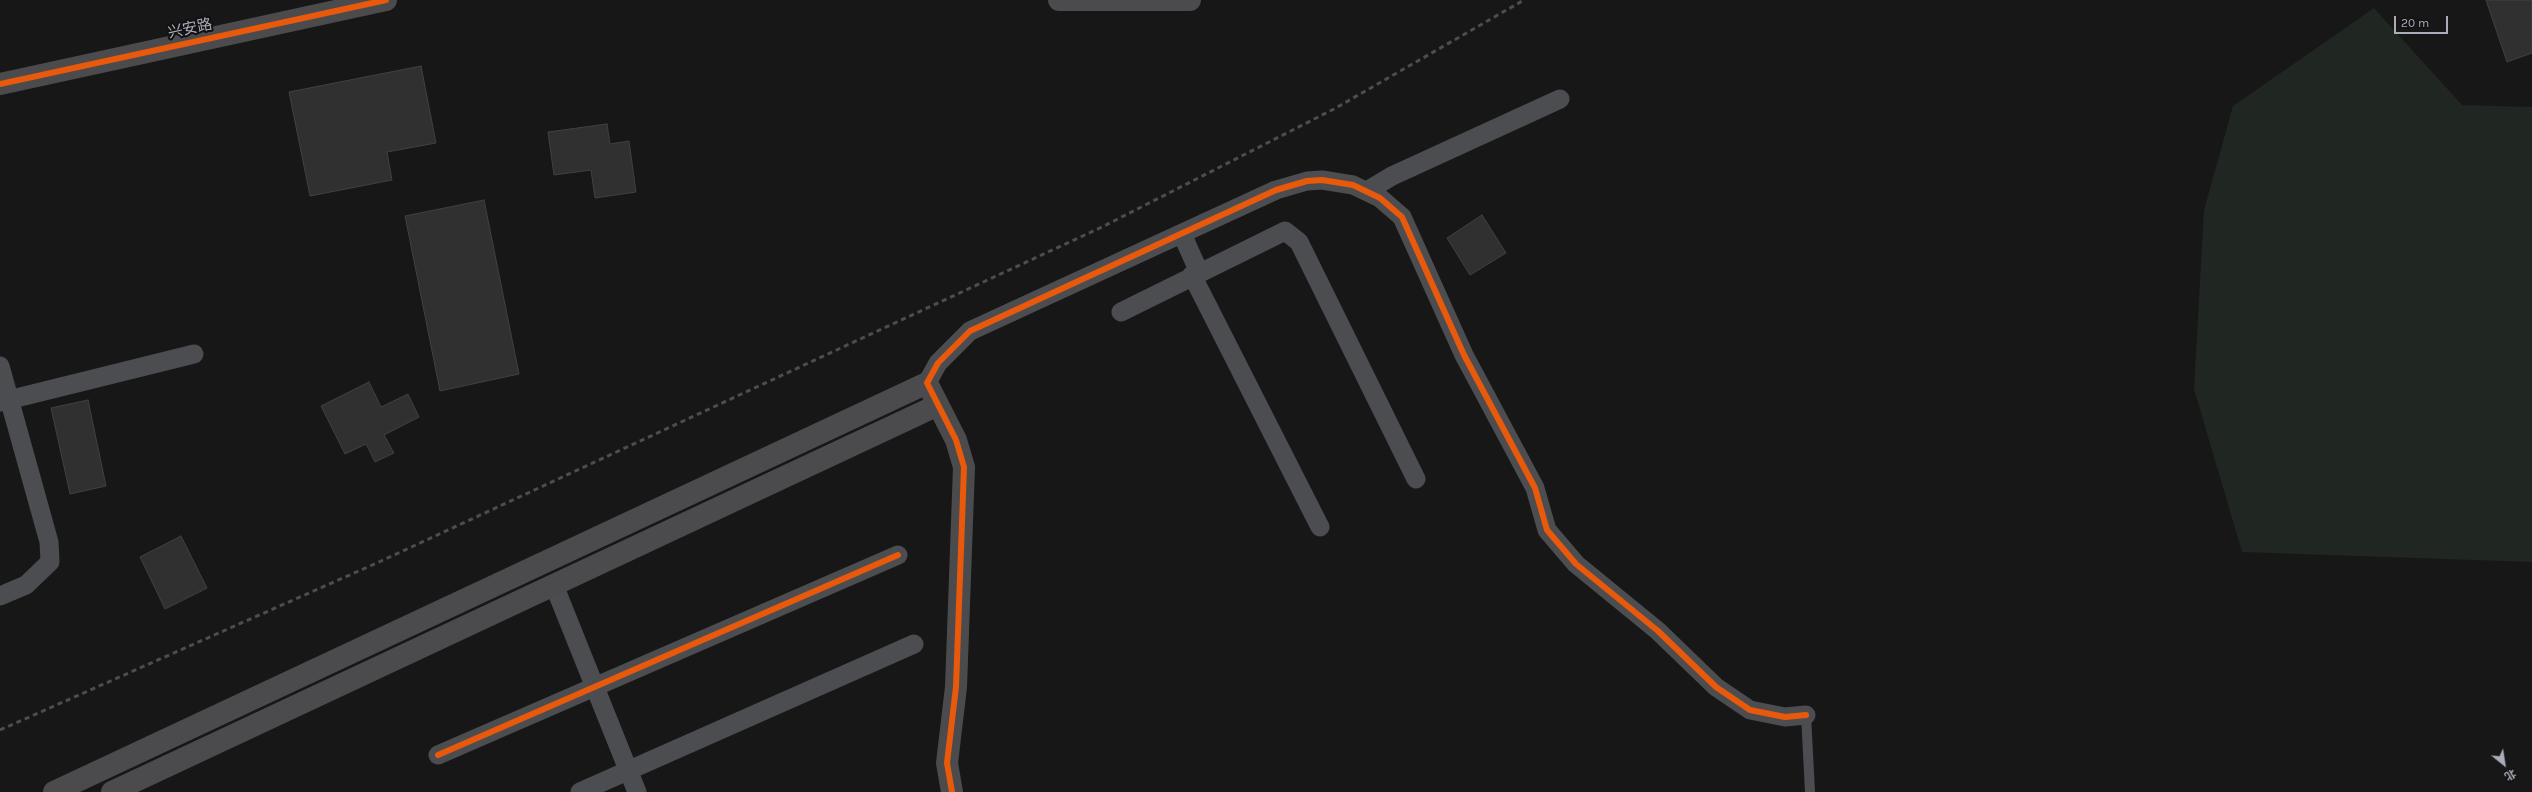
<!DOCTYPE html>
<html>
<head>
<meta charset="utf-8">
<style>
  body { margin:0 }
  #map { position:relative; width:2532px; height:792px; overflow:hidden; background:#171717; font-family:Karla,"Noto Sans SC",sans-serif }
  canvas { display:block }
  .north { position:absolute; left:2484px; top:744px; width:40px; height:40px; -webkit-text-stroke:3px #121113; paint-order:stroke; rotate:150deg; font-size:11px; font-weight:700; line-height:16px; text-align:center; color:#aaacb7 }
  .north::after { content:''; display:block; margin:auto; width:14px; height:18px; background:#aaacb7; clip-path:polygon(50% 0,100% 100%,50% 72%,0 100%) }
  .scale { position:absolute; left:2394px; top:16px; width:54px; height:18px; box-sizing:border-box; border:2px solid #aaacb7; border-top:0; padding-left:5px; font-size:12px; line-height:14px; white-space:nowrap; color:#aaacb7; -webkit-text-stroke:3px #121113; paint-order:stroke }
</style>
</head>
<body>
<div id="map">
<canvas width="2532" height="792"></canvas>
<div class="north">北</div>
<div class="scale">20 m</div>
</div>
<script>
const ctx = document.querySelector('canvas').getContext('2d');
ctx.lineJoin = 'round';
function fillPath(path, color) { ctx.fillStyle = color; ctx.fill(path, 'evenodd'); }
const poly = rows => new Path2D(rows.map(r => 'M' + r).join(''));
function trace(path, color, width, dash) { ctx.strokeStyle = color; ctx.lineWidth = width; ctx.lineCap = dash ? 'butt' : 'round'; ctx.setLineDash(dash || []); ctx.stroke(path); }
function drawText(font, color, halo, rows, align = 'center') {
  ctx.font = font + ' Karla,"Noto Sans SC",sans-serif'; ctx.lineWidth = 4; ctx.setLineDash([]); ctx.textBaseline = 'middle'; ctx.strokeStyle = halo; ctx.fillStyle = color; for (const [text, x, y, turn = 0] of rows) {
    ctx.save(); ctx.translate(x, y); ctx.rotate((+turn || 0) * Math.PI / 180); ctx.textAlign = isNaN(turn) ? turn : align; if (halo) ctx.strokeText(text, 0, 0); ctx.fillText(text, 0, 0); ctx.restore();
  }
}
fillPath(poly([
  [2374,8,2462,105,2532,107,2532,562,2242,552,2194,389,2204,210,2233,106]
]), '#202621');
const building = poly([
  [2486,0,2532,0,2532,53,2507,62,2486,0],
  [421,66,436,143,387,152,392,180,310,196,289,92,421,66],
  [607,124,610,144,629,141,636,192,595,198,591,170,554,175,548,132,607,124],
  [484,200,519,374,440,391,405,216,484,200],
  [1482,215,1506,253,1470,275,1447,238,1482,215],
  [369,382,381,407,408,394,419,417,384,435,394,453,375,462,366,444,345,454,321,406,369,382],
  [88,400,106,486,70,494,51,408,88,400],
  [181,536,207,588,165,609,140,557,181,536]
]);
fillPath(building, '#303031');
trace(building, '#404143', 1);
trace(poly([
  [1806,715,1810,792]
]), '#4c4d50', 10);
trace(poly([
  [1367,191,1392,176,1560,99],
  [1182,234,1199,272],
  [1192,275,1320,527],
  [1121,312,1285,231,1299,242,1416,479],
  [0,366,49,542,50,562,26,585,0,596],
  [927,383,938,363,970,331,1276,190,1307,181,1322,180,1353,185,1380,198,1402,217,1464,355,1535,488,1547,530,1576,564,1658,631,1716,687,1750,710,1785,717,1806,715],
  [0,402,194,354],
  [554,585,637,792],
  [438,755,898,555],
  [580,792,914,644]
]), '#4c4d50', 19);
trace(poly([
  [1059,0,1190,0],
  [0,84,386,0],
  [54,792,927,383,956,440,964,467,956,687,947,763,952,792],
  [112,792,938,405]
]), '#4b4b4e', 22);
trace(poly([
  [0,730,379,562,1102,227,1334,109,1524,0]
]), '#4c4d50', 3, [5, 4]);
trace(poly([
  [0,84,386,0],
  [438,755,898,555],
  [952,792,947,763,956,687,964,467,956,440,927,383,938,363,970,331,1276,190,1307,181,1322,180,1353,185,1380,198,1402,217,1464,355,1535,488,1547,530,1576,564,1658,631,1716,687,1750,710,1785,717,1806,715]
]), '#e8590c', 6);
drawText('15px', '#aaacb7', '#121113', [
  ["兴安路",190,29,-12]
]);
</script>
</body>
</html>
